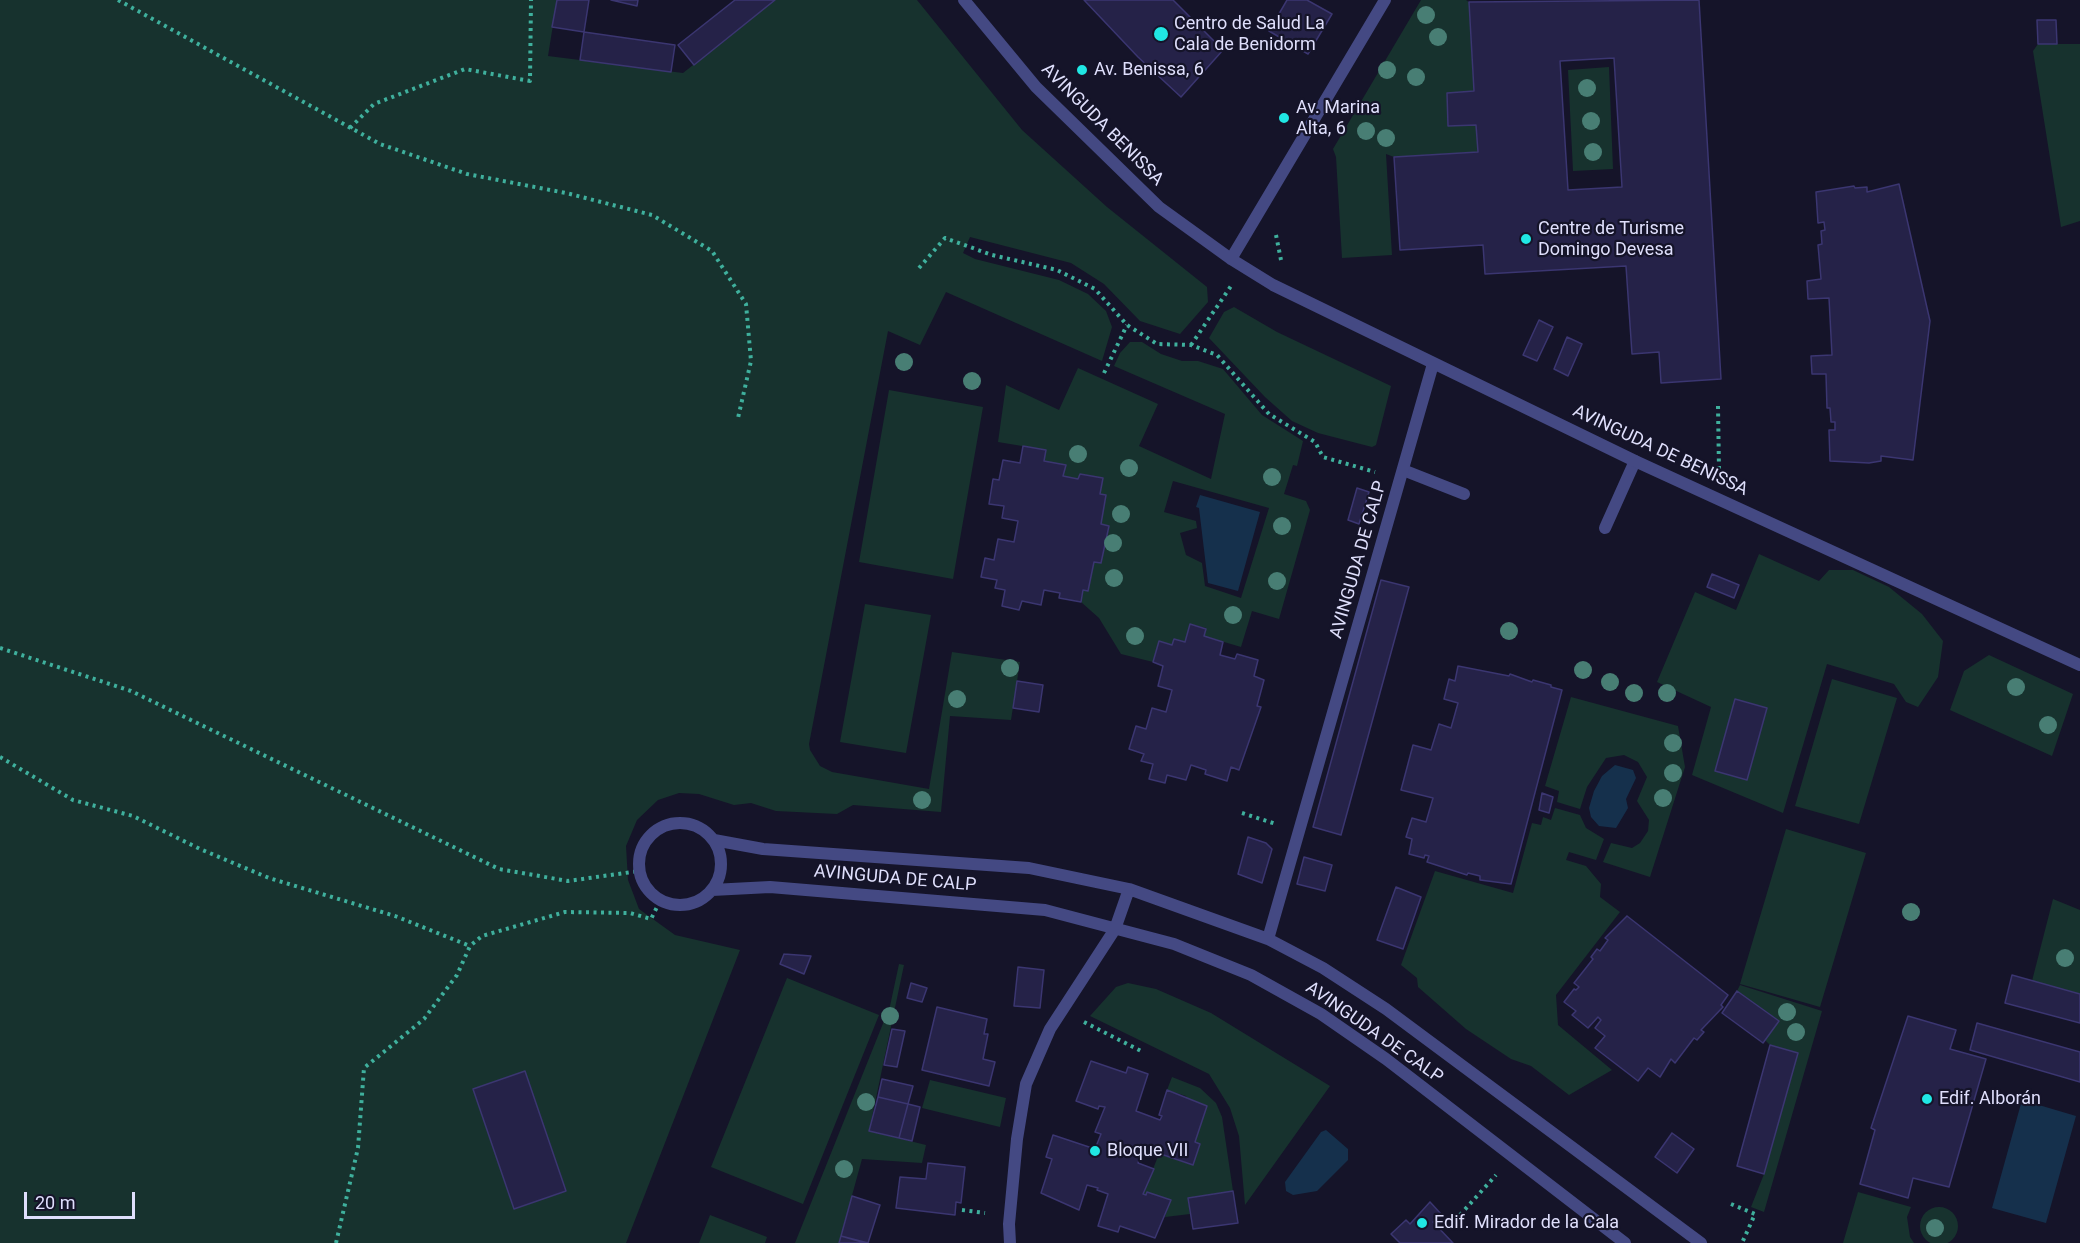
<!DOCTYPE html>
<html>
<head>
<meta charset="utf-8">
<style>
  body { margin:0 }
  #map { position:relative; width:2080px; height:1243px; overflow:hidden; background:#151429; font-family:Roboto,sans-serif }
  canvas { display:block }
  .scale { position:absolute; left:24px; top:1192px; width:111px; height:27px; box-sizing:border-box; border:3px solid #dfdffc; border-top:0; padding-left:8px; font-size:18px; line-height:21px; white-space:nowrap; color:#dfdffc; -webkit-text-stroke:4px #151429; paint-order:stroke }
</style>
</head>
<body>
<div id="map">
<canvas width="2080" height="1243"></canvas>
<div class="scale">20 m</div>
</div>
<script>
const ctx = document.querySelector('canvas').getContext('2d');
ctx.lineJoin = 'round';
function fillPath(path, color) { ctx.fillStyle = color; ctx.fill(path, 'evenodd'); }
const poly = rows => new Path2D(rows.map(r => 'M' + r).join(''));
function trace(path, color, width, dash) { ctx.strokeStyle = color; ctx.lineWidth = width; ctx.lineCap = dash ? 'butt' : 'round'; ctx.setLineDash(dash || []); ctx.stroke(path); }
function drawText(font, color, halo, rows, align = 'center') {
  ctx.font = font + ' Roboto,sans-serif'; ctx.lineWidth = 4.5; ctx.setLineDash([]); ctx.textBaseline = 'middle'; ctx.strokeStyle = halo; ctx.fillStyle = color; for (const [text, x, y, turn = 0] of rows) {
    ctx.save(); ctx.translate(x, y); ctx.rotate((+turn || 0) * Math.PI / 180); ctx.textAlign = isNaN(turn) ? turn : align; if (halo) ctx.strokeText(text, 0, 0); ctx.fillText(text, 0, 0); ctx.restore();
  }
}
fillPath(poly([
  [0,0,557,0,548,56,683,73,775,0,917,0,1022,130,1107,207,1207,287,1208,302,1180,334,1140,321,1104,284,1071,263,970,237,963,253,975,259,1059,280,1088,294,1106,311,1112,327,1102,361,946,292,920,345,888,331,809,744,810,750,820,766,832,772,929,789,952,652,1020,662,1011,720,950,716,941,812,853,805,837,814,776,811,751,803,734,805,699,794,679,793,658,800,637,820,626,846,628,880,639,909,675,935,740,950,626,1243,0,1243],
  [1421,0,1466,0,1469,2,1474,91,1447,93,1448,126,1476,125,1478,152,1394,157,1386,154,1392,255,1342,258,1336,157,1333,149],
  [2038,44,2080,44,2080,221,2061,227,2033,51],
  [1609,67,1613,169,1573,171,1568,70],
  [1234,307,1277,332,1391,386,1376,445,1372,447,1318,433,1292,421,1265,397,1209,338,1224,312],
  [1130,342,1142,342,1161,354,1182,361,1198,361,1223,369,1262,415,1303,441,1297,466,1293,465,1284,494,1306,501,1310,510,1279,619,1252,611,1241,647,1204,636,1206,628,1190,624,1185,642,1174,639,1172,645,1159,641,1153,662,1121,654,1099,618,1081,602,1083,590,1088,590,1094,562,1101,563,1109,526,1101,524,1106,496,1100,494,1103,478,1080,474,1078,479,1063,476,1065,465,1044,461,1046,450,998,442,1006,385,1059,410,1078,368,1158,404,1139,446,1211,479,1225,414,1114,366,1120,353],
  [1173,481,1269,508,1241,598,1205,586,1202,563,1186,555,1180,533,1197,528,1196,521,1164,512],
  [889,390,983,407,953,579,859,562],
  [1759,554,1819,581,1829,570,1853,570,1889,587,1922,614,1943,641,1938,677,1918,707,1906,702,1894,684,1827,664,1783,813,1692,775,1711,707,1657,682,1695,592,1736,610],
  [865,604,931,615,906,753,840,742],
  [1989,655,2073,694,2052,756,1950,710,1964,671],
  [1832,679,1897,698,1859,824,1795,806],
  [1571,697,1678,726,1685,767,1650,877,1603,862,1611,843,1632,848,1640,843,1648,831,1649,820,1637,801,1647,777,1638,762,1624,755,1606,758,1587,787,1580,809,1557,802,1559,791,1545,786],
  [1555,808,1580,815,1586,828,1604,839,1596,860,1569,852,1566,860,1586,866,1601,884,1600,897,1620,912,1556,995,1558,1025,1612,1070,1569,1095,1531,1066,1511,1059,1466,1029,1418,987,1417,978,1401,965,1435,871,1513,893,1532,823,1541,825,1543,817,1551,820],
  [1786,829,1866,853,1820,1007,1740,984],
  [2053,899,2080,910,2080,994,2032,981],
  [899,964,904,965,869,1131,926,1145,922,1163,862,1159,839,1243,795,1243,890,1006],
  [787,978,879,1015,803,1204,711,1167],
  [1128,983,1156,989,1211,1013,1330,1086,1245,1205,1239,1136,1230,1108,1209,1074,1090,1016,1116,987],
  [1740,985,1822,1011,1764,1212,1751,1207,1764,1174,1797,1053,1770,1045,1765,1040,1778,1021,1737,991],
  [1172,1077,1200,1088,1216,1103,1222,1117,1233,1191,1188,1198,1190,1214,1165,1217,1170,1200,1143,1194,1159,1154,1192,1165,1199,1144,1195,1142,1186,1096,1167,1090],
  [930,1080,1006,1098,1000,1127,922,1108],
  [1858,1192,1911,1207,1907,1217,1910,1237,1914,1243,1843,1243],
  '1920 1226a19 19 0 1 1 38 0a19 19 0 1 1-38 0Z',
  [710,1215,767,1237,765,1243,699,1243]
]), '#17322e');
fillPath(poly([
  [1200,495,1260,512,1238,591,1208,583,1199,508,1196,507],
  [1615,765,1633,770,1636,778,1626,799,1628,808,1616,828,1599,826,1591,817,1589,808,1594,791,1602,776],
  [2022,1100,2076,1116,2046,1223,1992,1208],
  [1326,1130,1348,1149,1348,1160,1317,1191,1293,1195,1286,1191,1285,1182,1321,1132]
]), '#15304c');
const building = poly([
  [557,0,589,0,584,32,552,27,557,0],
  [611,0,638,0,637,6,611,0],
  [735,0,775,0,694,65,678,45,735,0],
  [1084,0,1173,0,1223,50,1181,97,1138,57,1084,0],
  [1287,0,1307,0,1332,14,1308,54,1269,31,1287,0],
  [1699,0,1721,379,1661,383,1659,352,1632,354,1626,266,1485,274,1483,245,1400,250,1394,157,1478,152,1476,125,1448,126,1447,93,1474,91,1469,2,1699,0],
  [1614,58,1622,187,1568,190,1560,61,1614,58],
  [2037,20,2056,20,2057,44,2038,44,2037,20],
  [584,32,675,45,671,72,580,60,584,32],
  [1899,184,1930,321,1913,460,1881,456,1881,461,1869,463,1830,461,1829,430,1835,430,1835,422,1831,422,1830,408,1827,408,1826,374,1812,374,1811,356,1832,355,1829,298,1808,299,1807,281,1821,279,1818,245,1822,244,1821,231,1825,230,1824,222,1818,223,1816,192,1854,186,1855,188,1867,187,1867,192,1899,184],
  [1539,320,1553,327,1537,361,1523,355,1539,320],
  [1567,337,1582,344,1568,376,1554,369,1567,337],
  [1023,446,1046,450,1044,461,1066,465,1063,476,1078,479,1080,474,1103,478,1100,494,1106,495,1101,524,1109,526,1101,563,1094,562,1088,591,1083,590,1081,602,1059,598,1060,593,1044,590,1041,605,1022,601,1019,610,1002,606,1005,590,995,588,997,580,981,577,985,558,994,560,998,539,1014,542,1018,521,1002,518,1004,506,989,504,993,479,999,480,1003,460,1020,463,1023,446],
  [1357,488,1369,492,1359,524,1348,520,1357,488],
  [1712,574,1739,585,1734,598,1707,587,1712,574],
  [1381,580,1409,587,1341,835,1313,827,1381,580],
  [1190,624,1206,629,1204,636,1223,642,1220,655,1235,659,1237,654,1258,660,1254,676,1264,680,1257,706,1261,707,1239,770,1231,767,1227,781,1205,774,1206,770,1191,765,1186,780,1167,775,1165,783,1149,779,1153,764,1141,761,1144,754,1129,749,1136,726,1146,729,1152,708,1166,712,1172,690,1158,686,1163,666,1153,662,1159,641,1172,645,1174,639,1185,642,1190,624],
  [1458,666,1509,676,1510,674,1532,682,1533,680,1551,685,1551,687,1562,690,1511,884,1480,880,1480,876,1468,873,1467,875,1427,862,1429,856,1425,855,1424,858,1409,854,1412,839,1406,837,1412,818,1426,822,1433,798,1401,790,1413,745,1431,750,1439,724,1451,728,1458,703,1444,699,1449,679,1455,681,1458,666],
  [1017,681,1043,685,1039,712,1013,708,1017,681],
  [1735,699,1767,708,1747,780,1715,771,1735,699],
  [1542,793,1553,797,1549,813,1539,810,1542,793],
  [1248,837,1266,843,1272,849,1262,883,1238,874,1248,837],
  [1304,857,1332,865,1325,891,1297,884,1304,857],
  [1396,887,1421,897,1403,949,1377,940,1396,887],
  [1627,916,1728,995,1721,1005,1723,1007,1701,1030,1704,1032,1697,1040,1694,1038,1675,1063,1671,1059,1660,1077,1648,1068,1638,1081,1595,1048,1605,1036,1595,1028,1601,1020,1598,1017,1588,1028,1572,1015,1576,1011,1564,1002,1574,989,1576,990,1579,987,1574,983,1593,959,1591,957,1597,949,1600,951,1608,940,1605,938,1627,916],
  [784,954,811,956,804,974,780,964,784,954],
  [1018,967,1044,970,1040,1008,1014,1006,1018,967],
  [2012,975,2080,994,2080,1023,2005,1003,2012,975],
  [911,983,927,988,922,1002,907,998,911,983],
  [1737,991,1779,1021,1763,1043,1722,1013,1737,991],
  [937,1007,987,1019,984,1034,988,1034,983,1059,995,1062,989,1086,922,1070,937,1007],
  [1908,1016,1956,1030,1950,1049,1986,1059,1949,1187,1913,1178,1908,1198,1860,1184,1875,1130,1871,1128,1908,1016],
  [1977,1023,2080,1052,2080,1082,1970,1050,1977,1023],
  [892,1029,905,1031,897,1067,884,1065,892,1029],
  [1770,1045,1798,1053,1764,1174,1737,1166,1770,1045],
  [1091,1061,1126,1073,1128,1067,1148,1074,1136,1111,1160,1120,1162,1116,1159,1115,1167,1090,1207,1106,1195,1142,1200,1144,1193,1165,1143,1148,1138,1163,1154,1169,1143,1194,1146,1195,1147,1192,1171,1200,1155,1238,1120,1226,1118,1232,1098,1226,1108,1194,1097,1190,1098,1188,1087,1185,1079,1210,1041,1193,1052,1159,1046,1157,1053,1135,1095,1149,1101,1134,1095,1132,1105,1107,1099,1106,1098,1109,1076,1101,1091,1061],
  [525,1071,566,1191,514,1209,473,1089,525,1071],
  [882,1079,913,1086,908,1104,878,1097,882,1079],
  [878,1097,908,1104,899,1138,869,1131,878,1097],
  [908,1104,920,1107,912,1141,899,1138,908,1104],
  [1672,1133,1694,1149,1677,1173,1655,1157,1672,1133],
  [928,1163,965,1167,961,1203,956,1202,955,1215,896,1208,900,1177,926,1179,928,1163],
  [1233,1191,1238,1223,1193,1229,1188,1198,1233,1191],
  [852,1196,880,1205,868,1243,841,1236,852,1196],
  [1430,1202,1442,1215,1433,1222,1453,1243,1400,1243,1391,1234,1406,1220,1410,1224,1430,1202],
  [841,1236,865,1243,839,1243,841,1236]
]);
fillPath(building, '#252248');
trace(building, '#3b3671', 1.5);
trace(poly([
  [118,0,380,144,467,174,566,193,652,215,712,251,746,304,751,361,738,418],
  [350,128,374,104,465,69,530,81,531,0],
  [1276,235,1281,260],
  [919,268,945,238,992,255,1057,270,1095,289,1127,325,1157,344,1191,345,1217,355,1269,414,1315,442,1323,457,1375,472],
  [1191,345,1231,286],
  [1104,373,1127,325],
  [1718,406,1719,471],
  [0,648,131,691,499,869,568,881,639,871],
  [0,757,73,800,133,816,200,849,269,878,395,916,470,946],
  [1242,813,1276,824],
  [1084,1022,1143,1052],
  [1731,1204,1755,1214,1742,1243],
  [962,1210,985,1213],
  [1460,1215,1496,1175],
  [336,1243,358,1148,364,1068,424,1019,457,975,470,946,482,936,565,912,630,913,651,919,660,901]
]), '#3fb09d', 4, [3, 4.5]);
trace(poly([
  [1403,470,1464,494],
  [1605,528,1635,461]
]), '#444983', 12);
trace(poly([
  [964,0,1036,87,1159,207,1231,259,1273,285,1635,461,2080,665],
  [1231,259,1385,0],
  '639 864a41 41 0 1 1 82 0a41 41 0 1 1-82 0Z',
  [714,840,763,849,1029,868,1129,889,1268,939,1323,968,1386,1009,1701,1243],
  [712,890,770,887,1045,910,1174,944,1251,975,1321,1014,1386,1059,1625,1243],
  [1268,939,1433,364],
  [1010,1243,1009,1224,1017,1139,1026,1084,1050,1029,1115,929,1129,889]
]), '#444983', 12);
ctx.fillStyle = '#487e74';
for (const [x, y] of [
  [1426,15],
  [1438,37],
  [1387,70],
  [1416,77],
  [1587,88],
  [1591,121],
  [1366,131],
  [1386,138],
  [1593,152],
  [904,362],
  [972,381],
  [1078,454],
  [1129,468],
  [1272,477],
  [1121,514],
  [1282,526],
  [1113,543],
  [1114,578],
  [1277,581],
  [1233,615],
  [1509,631],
  [1135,636],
  [1010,668],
  [1583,670],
  [1610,682],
  [2016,687],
  [1634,693],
  [1667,693],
  [957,699],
  [2048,725],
  [1673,743],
  [1673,773],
  [1663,798],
  [922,800],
  [1911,912],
  [2065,958],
  [1787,1012],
  [890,1016],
  [1796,1032],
  [866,1102],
  [844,1169],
  [1935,1228]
]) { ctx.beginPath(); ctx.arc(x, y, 9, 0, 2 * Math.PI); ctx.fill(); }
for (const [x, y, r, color] of [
  [1161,34,8,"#20e7e4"],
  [1082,70,6,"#20e7e4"],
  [1284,118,6,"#20e7e4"],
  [1526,239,6,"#20e7e4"],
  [1927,1099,6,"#20e7e4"],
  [1095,1151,6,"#20e7e4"],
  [1422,1223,6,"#20e7e4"]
]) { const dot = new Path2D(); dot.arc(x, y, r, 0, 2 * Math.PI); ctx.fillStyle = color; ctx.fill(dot); trace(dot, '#151429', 2); }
drawText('18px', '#dfdffc', '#151429', [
  ["Centro de Salud La",1174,24],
  ["Cala de Benidorm",1174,45],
  ["Av. Benissa, 6",1094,70],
  ["Av. Marina",1296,108],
  ["Alta, 6",1296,129],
  ["Centre de Turisme",1538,229],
  ["Domingo Devesa",1538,250],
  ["Edif. Alborán",1939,1099],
  ["Bloque VII",1107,1151],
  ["Edif. Mirador de la Cala",1434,1223]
], 'left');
drawText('18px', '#dfdffc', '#151429', [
  ["AVINGUDA BENISSA",1102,125,45],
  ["AVINGUDA DE BENISSA",1660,451,25],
  ["AVINGUDA DE CALP",1359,560,-74],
  ["AVINGUDA DE CALP",895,879,5],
  ["AVINGUDA DE CALP",1374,1033,35]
]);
</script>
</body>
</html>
